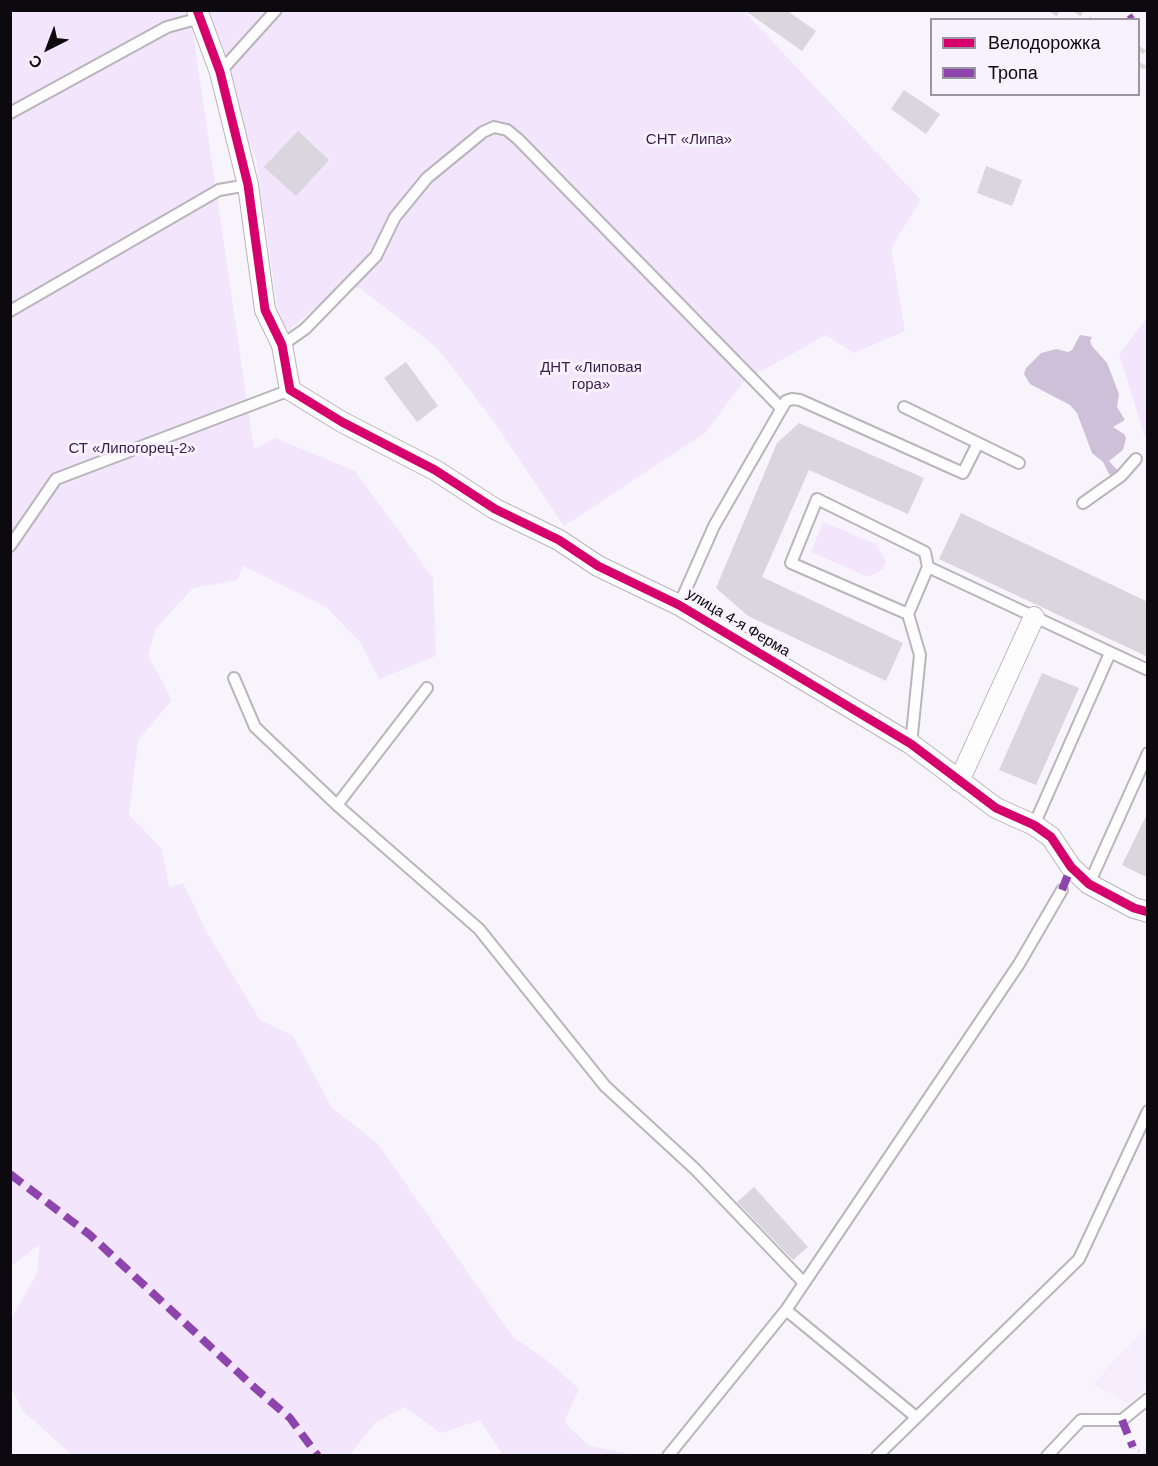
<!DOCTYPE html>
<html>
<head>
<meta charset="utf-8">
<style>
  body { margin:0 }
  #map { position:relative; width:1158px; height:1466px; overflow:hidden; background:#f8f4fb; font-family:Arial,sans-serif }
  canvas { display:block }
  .frame { position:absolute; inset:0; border:12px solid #0d0a0f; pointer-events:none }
  .legend { position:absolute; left:930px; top:18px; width:210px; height:78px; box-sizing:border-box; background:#f8f1fe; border:2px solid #9a959e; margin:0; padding:8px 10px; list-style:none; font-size:18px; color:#0d0a0f }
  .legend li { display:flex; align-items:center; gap:12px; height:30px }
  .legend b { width:30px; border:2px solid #9a959e }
  .north { position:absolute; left:18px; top:18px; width:60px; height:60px; -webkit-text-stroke:4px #f8f1fe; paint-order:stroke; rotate:222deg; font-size:16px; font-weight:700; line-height:24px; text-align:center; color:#0d0a0f }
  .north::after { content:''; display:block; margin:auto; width:21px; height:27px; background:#0d0a0f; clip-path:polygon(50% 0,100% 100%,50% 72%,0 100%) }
</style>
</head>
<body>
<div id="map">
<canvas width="1158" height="1466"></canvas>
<div class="frame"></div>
<ul class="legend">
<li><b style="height:8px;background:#d6006c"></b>Велодорожка</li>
<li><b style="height:8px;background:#8e44ad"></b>Тропа</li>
</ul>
<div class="north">С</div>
</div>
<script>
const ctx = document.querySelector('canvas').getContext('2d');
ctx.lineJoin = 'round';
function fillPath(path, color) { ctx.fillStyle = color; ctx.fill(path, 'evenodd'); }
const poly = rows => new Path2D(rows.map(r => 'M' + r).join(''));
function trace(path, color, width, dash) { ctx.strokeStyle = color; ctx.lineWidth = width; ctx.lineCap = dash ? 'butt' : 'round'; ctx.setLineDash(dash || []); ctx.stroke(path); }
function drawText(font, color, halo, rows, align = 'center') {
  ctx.font = font + ' Arial,sans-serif'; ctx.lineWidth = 6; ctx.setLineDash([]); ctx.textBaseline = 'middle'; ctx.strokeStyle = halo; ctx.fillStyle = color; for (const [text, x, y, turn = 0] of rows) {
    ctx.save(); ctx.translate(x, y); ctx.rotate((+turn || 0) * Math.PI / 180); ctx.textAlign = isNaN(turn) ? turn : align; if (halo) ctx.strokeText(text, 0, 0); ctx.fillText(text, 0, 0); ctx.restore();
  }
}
fillPath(poly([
  [1147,1326,1147,1387,1128,1404,1093,1384]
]), '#f5ecfc');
fillPath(poly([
  [11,11,186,11,192,26,254,449,275,438,355,471,433,578,436,656,379,679,360,642,326,607,243,566,237,580,193,588,156,628,148,655,172,700,138,740,129,815,162,849,169,887,183,883,206,931,260,1020,293,1036,332,1108,378,1144,513,1337,547,1360,579,1389,564,1422,589,1446,626,1453,625,1456,503,1455,480,1420,441,1433,404,1407,375,1423,350,1455,72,1455,22,1410,11,1387,11,1319,37,1273,40,1244,11,1266],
  [203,11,744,11,921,200,891,248,905,331,854,353,826,335,744,381,705,433,564,526,490,416,437,348,360,288,336,290,289,330,280,327,256,159,225,81],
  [1147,318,1147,437,1144,435,1141,424,1119,354],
  [823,522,876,544,886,562,883,569,871,576,863,575,811,552]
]), '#f2e5fc');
fillPath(poly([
  [1080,335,1092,337,1090,341,1092,346,1107,363,1119,394,1117,407,1125,420,1113,427,1124,434,1126,438,1123,450,1109,461,1120,473,1115,476,1109,474,1103,462,1092,453,1077,413,1070,405,1030,384,1024,374,1026,368,1041,353,1056,349,1068,352,1072,350]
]), '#cfc0d9');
fillPath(poly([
  [744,10,786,10,816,31,802,51],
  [904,90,940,114,926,134,891,109],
  [298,131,329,160,296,196,264,167],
  [986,166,1022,180,1012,206,977,193],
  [406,362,438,406,417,422,384,378],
  [799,423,924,478,908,514,809,470,762,577,903,643,886,681,748,616,716,588,777,443],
  [961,513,1148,602,1148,657,939,559],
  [1042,673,1079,688,1036,785,999,770],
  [1148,812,1148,878,1122,865],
  [754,1187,808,1247,793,1260,737,1202]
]), '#dad6dd');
const lane = poly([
  [220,72,276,10],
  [10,113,167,27,200,18],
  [10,311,219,190,248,185],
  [282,345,305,329,376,256,395,217,427,178,483,132,494,127,507,130,518,139,780,407],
  [978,443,1019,463],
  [1083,503,1121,476,1136,459],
  [10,546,56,479,290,390],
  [928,567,1148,670],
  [679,605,714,526,786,401,792,399,800,400,963,473,978,443,904,407],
  [908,614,791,563,817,499,925,552,928,567,908,614,920,655,911,744],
  [234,678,255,727,337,805,479,929,605,1086,695,1169,804,1283],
  [337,805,427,688],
  [1034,825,1110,653],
  [1089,884,1148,753],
  [786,1310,916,1417],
  [668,1456,786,1310,1019,964,1062,890],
  [877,1456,1079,1259,1148,1111],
  [1047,1456,1081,1420,1122,1420,1148,1399]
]);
const street = poly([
  [197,10,220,72,248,185,265,310,282,345,290,390,342,422,435,470,495,509,559,540,598,566,679,605,911,744,996,808,1034,825,1051,837,1071,867,1089,884,1134,908,1148,912],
  [959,781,1034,617]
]);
trace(lane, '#b9b5bb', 14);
trace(street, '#b9b5bb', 22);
trace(poly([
  [1133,1447,1147,1456]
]), '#dad9db', 4, [1.5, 4.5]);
trace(lane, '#fefdfe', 10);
trace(street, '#fefdfe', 20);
trace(poly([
  [1051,10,1066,20],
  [1075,10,1091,20],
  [1138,48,1148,54],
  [1138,64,1148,69]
]), '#d8d6d8', 4.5, [8, 8]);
trace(poly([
  [1129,20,1134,17],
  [1062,890,1071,867],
  [10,1174,90,1235,255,1388,290,1418,318,1456],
  [1122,1420,1133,1447]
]), '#8e44ad', 8, [15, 8]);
trace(poly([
  [197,10,220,72,248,185,265,310,282,345,290,390,342,422,435,470,495,509,559,540,598,566,679,605,911,744,996,808,1034,825,1051,837,1071,867,1089,884,1134,908,1148,912]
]), '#d6006c', 9);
drawText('15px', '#381d49', '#f8f1fe', [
  ["СНТ «Липа»",689,140],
  ["ДНТ «Липовая",591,368],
  ["гора»",591,385],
  ["СТ «Липогорец-2»",132,449]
]);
drawText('15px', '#0d0a0f', '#f8f1fe', [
  ["улица 4-я Ферма",738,623,31]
]);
</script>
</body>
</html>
